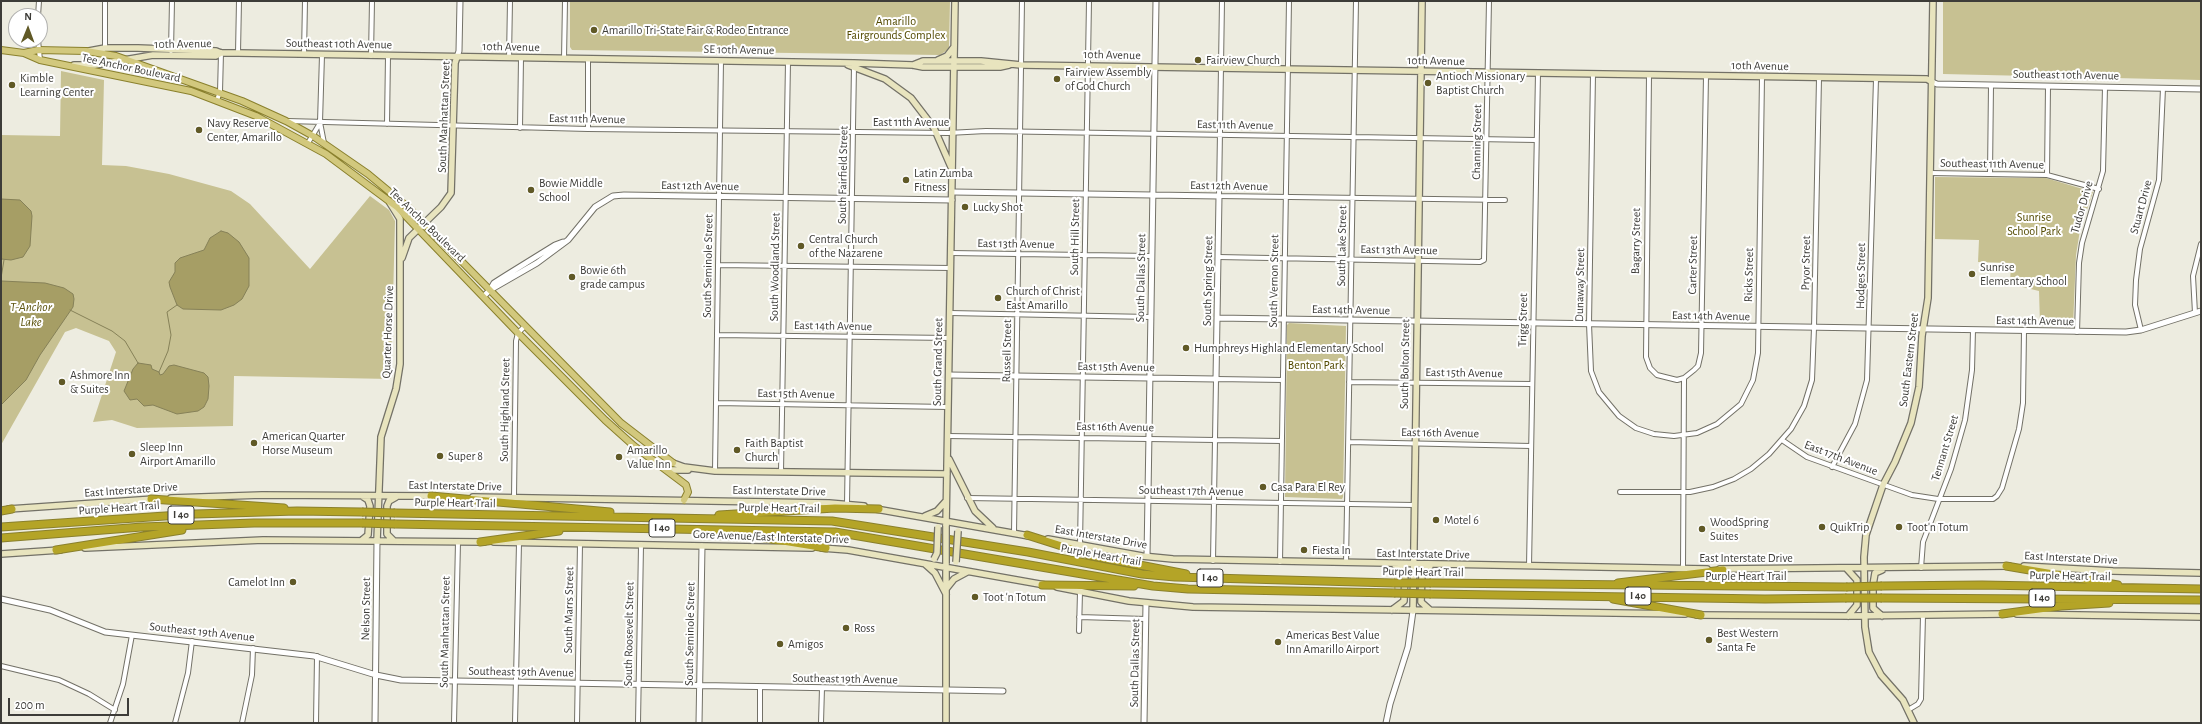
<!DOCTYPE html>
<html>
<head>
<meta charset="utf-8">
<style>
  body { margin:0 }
  #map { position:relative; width:2202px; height:724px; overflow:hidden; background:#edece0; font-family:"Alegreya Sans",sans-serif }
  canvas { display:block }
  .frame { position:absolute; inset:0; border:2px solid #3d3c38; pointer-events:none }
  .north { position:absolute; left:8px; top:8px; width:40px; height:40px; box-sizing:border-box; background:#fff; border:1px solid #b1b1af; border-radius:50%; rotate:1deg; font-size:11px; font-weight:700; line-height:16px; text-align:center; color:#3d3c38 }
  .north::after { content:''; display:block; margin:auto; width:14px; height:18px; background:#605926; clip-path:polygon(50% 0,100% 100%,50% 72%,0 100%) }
  .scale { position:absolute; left:8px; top:698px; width:121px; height:18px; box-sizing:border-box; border:2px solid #3d3c38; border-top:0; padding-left:5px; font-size:12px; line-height:14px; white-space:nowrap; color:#3d3c38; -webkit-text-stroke:3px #fff; paint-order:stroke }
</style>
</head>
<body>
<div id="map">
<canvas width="2202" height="724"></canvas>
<div class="frame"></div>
<div class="north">N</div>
<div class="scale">200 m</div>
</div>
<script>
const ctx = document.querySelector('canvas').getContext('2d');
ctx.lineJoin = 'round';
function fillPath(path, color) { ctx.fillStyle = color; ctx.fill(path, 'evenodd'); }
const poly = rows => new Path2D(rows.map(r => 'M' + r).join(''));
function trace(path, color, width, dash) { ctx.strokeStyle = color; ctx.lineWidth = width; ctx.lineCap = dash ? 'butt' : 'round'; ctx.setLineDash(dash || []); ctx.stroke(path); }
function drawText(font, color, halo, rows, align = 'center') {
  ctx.font = font + ' "Alegreya Sans",sans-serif'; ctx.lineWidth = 4; ctx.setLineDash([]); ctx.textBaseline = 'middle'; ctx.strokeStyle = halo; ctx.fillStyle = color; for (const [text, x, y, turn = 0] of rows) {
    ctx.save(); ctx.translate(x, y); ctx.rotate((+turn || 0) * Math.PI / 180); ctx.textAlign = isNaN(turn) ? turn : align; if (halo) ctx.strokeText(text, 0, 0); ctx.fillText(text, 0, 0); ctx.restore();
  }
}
fillPath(poly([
  [570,1,950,1,949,49,940,55,572,50,570,47],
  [1943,1,2201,1,2201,80,1943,74],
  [61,71,104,80,102,165,126,166,169,174,231,191,250,204,310,269,370,196,389,210,395,221,391,379,234,376,233,426,137,428,112,420,93,422,116,352,109,341,76,328,65,332,1,445,1,135,60,136],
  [1935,177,2046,178,2093,192,2080,230,2076,255,2073,326,2040,324,2039,291,2010,284,2011,263,1978,262,1979,240,1935,239],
  [1289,323,1346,326,1343,497,1342,499,1285,497,1287,325]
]), '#c7c192');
const water = poly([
  [1,199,20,200,31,211,32,216,30,246,23,257,11,260,1,259,1,199],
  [221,231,228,233,239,242,249,258,249,286,242,299,234,305,221,310,183,309,177,305,170,287,169,282,175,272,175,263,180,258,204,250,210,238,221,231],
  [1,281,45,283,64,288,73,294,74,299,73,307,40,355,26,380,1,405,1,281],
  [138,363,151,365,152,369,159,372,160,375,163,374,169,366,174,365,204,373,208,377,209,386,208,399,204,407,198,411,177,414,153,405,144,406,137,399,130,400,124,391,133,369,138,363]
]);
fillPath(water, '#a69e65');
trace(water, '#868158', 1);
trace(poly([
  [1,278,4,260],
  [70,310,112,331,125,341,138,363],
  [159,372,168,351,171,335,167,312,177,305]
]), '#868158', 1);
const minor = poly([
  [1222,1,1219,196,1505,200],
  [38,16,39,1],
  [38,40,40,60],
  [105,48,105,1],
  [171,51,172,1],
  [238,53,239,1],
  [304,54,305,1],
  [322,55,320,122,324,143],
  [371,56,372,1],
  [509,58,510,1],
  [564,59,565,1],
  [1593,74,1589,324,1591,371,1599,392,1619,416,1636,428,1654,434,1674,436,1697,433,1717,424,1741,404,1753,380,1758,353,1762,77],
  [1649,75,1646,357,1650,368,1657,375,1677,380,1684,378,1694,370,1698,366,1701,353,1706,76],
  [217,100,220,92,221,53],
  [287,121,588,129,948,133,986,131,1536,140],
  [387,124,388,56],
  [520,128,521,58],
  [588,129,588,59],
  [308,143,320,123],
  [1931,173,2047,175,2099,189],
  [1990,174,1991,85],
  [2047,175,2048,86],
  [951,253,1151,256],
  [1218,257,1480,262,1484,260,1489,1],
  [718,265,951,268],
  [950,313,1150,317],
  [2195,313,2193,276,2201,244],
  [2141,330,2135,305,2136,280,2140,249,2159,180,2163,88],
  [2077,332,2079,263,2082,243,2103,171,2105,87],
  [717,335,950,338],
  [1349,382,1531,384],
  [716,403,948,407],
  [948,436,1282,441],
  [1782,440,1807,457,1912,495,1938,499,1993,499,1997,496,2002,488,2019,429,2023,403,2024,331],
  [1349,442,1531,446],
  [1832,467,1855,424,1867,380,1876,79],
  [715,471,721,61],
  [781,472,788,62],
  [1620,492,1690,492,1713,487,1734,479,1751,469,1769,454,1791,429,1804,406,1812,380,1814,328,1819,78],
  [514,497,516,341,518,333,525,326],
  [967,498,1414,505],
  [847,504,854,66],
  [1014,533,1022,1],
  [1080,545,1089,1],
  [1213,561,1216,379,1283,380],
  [1280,562,1289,1],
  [1346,563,1356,1],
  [1529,566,1538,73],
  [1921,568,1923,542,1951,469,1965,420,1972,370,1973,330],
  [1683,569,1684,378],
  [1079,617,1146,619],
  [1079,631,1080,592],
  [1,666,59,680,89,694,115,710],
  [1908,710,1918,704,1921,699,1923,615],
  [110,723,123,684,132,635],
  [175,723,188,673,192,641],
  [242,723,252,675,253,648],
  [316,723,317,656],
  [454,723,458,542],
  [515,723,519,543],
  [577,723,580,544],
  [638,723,641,545],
  [760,723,760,687],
  [821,723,822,688]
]);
const tertiary = poly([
  [457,57,459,51,460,1],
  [1932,82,1937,84,2201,89],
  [490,290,494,283,505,276,555,245,563,242],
  [484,296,490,290,537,263,568,240,595,207,613,196,624,195,952,200],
  [1217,318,2126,332,2141,330,2201,311],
  [949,375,1216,379,1219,196,953,192],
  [1147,556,1156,1],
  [1,599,50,610,105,632,314,656,376,675,401,680,1003,691],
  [375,723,377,541],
  [699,723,702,546],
  [1144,723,1146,603],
  [1386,723,1390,704,1408,647,1413,611]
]);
const secondary = poly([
  [89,51,105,48,138,48,216,51,221,53,238,53,854,63,913,65,923,67,1000,67,1009,65],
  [938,60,947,56,954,47],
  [74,65,95,65,153,55,216,56,221,53],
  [848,65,885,79,911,98,934,128,951,167],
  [913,65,923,61,981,61,1021,65,1927,79,1932,82],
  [402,258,409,238,441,207,451,193,455,63,457,57],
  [949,459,975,511,993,528],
  [673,463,684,467,715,471,947,474],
  [668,470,688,470],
  [473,497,829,503,864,506],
  [171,498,262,495,434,496],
  [9,509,154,499],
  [876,509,1029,536],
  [925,516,937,511,946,501],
  [946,525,955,1],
  [1048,539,1142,556,1173,559,1707,569],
  [362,540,368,535,370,506,368,500,362,496],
  [393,540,387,534,387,506,389,501,396,497],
  [377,541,381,437,396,389,400,364,400,219,390,203],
  [494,542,812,548],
  [85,548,263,540,484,542],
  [822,548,848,550,1045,585],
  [1,554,60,550],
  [925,564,935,573,946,594],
  [2024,566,2113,571,2201,573],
  [1720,569,2009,566],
  [1847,569,1857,580,1857,605,1848,616],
  [1882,570,1875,573,1873,585,1873,608,1882,616],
  [1057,587,1129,601,1193,607,1685,614],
  [946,589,954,579,967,572],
  [1392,610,1404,601,1405,574,1403,569,1395,565],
  [1430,610,1421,602,1422,574,1424,569,1430,566],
  [1413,611,1422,1],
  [2017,614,2201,617],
  [1697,615,1848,616,2005,614],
  [946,723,946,565],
  [1914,723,1903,700,1881,675,1869,652,1865,627,1864,557,1866,535,1870,523,1883,485,1895,462,1911,423,1919,387,1922,336,1928,298,1933,1]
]);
const primary = poly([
  [1,50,24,53,40,60,191,91,256,116,326,154,397,207,518,333,605,420,634,446,686,485,688,492,684,500],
  [24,53,38,50,86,51,116,56,242,101,286,121,313,136,368,174,409,208,621,423,673,463]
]);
const motorway = poly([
  [431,496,610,512],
  [151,499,284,508],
  [1,511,12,509],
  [395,513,832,521,1028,552,1142,574,1175,577,1394,583],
  [719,515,835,508,879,509],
  [395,524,835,532,1153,586,1188,589,1394,593],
  [1,527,195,514,297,511,362,512],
  [734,533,826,548],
  [1027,535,1093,556,1186,574],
  [1,538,142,527,254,523,362,523],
  [480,542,559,531],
  [56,550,182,530],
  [2006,566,2118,585],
  [1431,583,1846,587],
  [1618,583,1723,570],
  [1042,585,1134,586],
  [1882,586,1982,585,2201,589],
  [1431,594,1765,599,1845,598],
  [1882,598,2201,600],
  [1613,599,1701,615],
  [2002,614,2061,606,2109,603]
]);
trace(minor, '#737167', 6);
trace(tertiary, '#737167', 7);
trace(secondary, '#737167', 8);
trace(primary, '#8a802d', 8);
trace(motorway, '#8a802d', 9);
trace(minor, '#fff', 4);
trace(tertiary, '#fff', 5);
trace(secondary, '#e8e4be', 5.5);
trace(primary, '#d2c87d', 6);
trace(motorway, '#b4a427', 7);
const secondaryBridge = poly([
  [946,526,946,563],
  [934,559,937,553,938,527],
  [956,562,958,531]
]);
const motorwayBridge = poly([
  [362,512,395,513],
  [362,523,395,524],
  [1394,583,1431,583],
  [1846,587,1882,586],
  [1394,593,1431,594],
  [1845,598,1882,598]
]);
trace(secondaryBridge, '#737167', 8, []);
trace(motorwayBridge, '#8a802d', 9, []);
trace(secondaryBridge, '#e8e4be', 5.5);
trace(motorwayBridge, '#b4a427', 7);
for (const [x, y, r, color] of [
  [594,30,4,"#605926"],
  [1198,60,4,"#605926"],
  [1057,79,4,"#605926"],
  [1428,83,4,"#605926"],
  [12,85,4,"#605926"],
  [199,130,4,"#605926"],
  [906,180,4,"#605926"],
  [531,190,4,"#605926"],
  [965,207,4,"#605926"],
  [801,246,4,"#605926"],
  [1972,274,4,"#605926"],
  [572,277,4,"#605926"],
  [998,298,4,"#605926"],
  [1186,348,4,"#605926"],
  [62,382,4,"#605926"],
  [254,443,4,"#605926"],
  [737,450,4,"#605926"],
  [132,454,4,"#605926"],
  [440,456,4,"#605926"],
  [619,457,4,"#605926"],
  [1263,487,4,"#605926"],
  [1436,520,4,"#605926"],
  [1822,527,4,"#605926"],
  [1899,527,4,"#605926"],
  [1702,529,4,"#605926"],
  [1304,550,4,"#605926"],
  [293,582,4,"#605926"],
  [975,597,4,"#605926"],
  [846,628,4,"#605926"],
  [1709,640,4,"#605926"],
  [1278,642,4,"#605926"],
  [780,644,4,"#605926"]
]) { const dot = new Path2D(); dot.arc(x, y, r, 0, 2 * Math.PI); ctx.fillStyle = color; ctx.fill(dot); trace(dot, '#fff', 1.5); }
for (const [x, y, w] of [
  [181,515,26],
  [662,528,26],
  [1210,578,26],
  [1638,596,26],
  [2042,598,26]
]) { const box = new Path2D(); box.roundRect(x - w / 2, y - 9, w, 18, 3); ctx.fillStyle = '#fff'; ctx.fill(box); trace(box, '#3d3c38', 1); }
drawText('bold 11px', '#3d3c38', null, [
  ["I 40",181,515],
  ["I 40",662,528],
  ["I 40",1210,578],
  ["I 40",1638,596],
  ["I 40",2042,598]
]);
drawText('12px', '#534a00', '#fff', [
  ["Amarillo",896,21],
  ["Fairgrounds Complex",896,35],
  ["Sunrise",2034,217],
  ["School Park",2034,231],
  ["Benton Park",1316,365]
]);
drawText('12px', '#3d3c38', '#fff', [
  ["Amarillo Tri-State Fair & Rodeo Entrance",602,30],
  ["Fairview Church",1206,60],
  ["Fairview Assembly",1065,72],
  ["of God Church",1065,86],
  ["Antioch Missionary",1436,76],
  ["Baptist Church",1436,90],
  ["Kimble",20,78],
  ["Learning Center",20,92],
  ["Navy Reserve",207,123],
  ["Center, Amarillo",207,137],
  ["Latin Zumba",914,173],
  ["Fitness",914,187],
  ["Bowie Middle",539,183],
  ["School",539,197],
  ["Lucky Shot",973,207],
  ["Central Church",809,239],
  ["of the Nazarene",809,253],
  ["Sunrise",1980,267],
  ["Elementary School",1980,281],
  ["Bowie 6th",580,270],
  ["grade campus",580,284],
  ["Church of Christ",1006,291],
  ["East Amarillo",1006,305],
  ["Humphreys Highland Elementary School",1194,348],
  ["Ashmore Inn",70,375],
  ["& Suites",70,389],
  ["American Quarter",262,436],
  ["Horse Museum",262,450],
  ["Faith Baptist",745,443],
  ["Church",745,457],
  ["Sleep Inn",140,447],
  ["Airport Amarillo",140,461],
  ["Amarillo",627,450],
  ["Value Inn",627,464],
  ["Super 8",448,456],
  ["Casa Para El Rey",1271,487],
  ["Motel 6",1444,520],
  ["WoodSpring",1710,522],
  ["Suites",1710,536],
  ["QuikTrip",1830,527],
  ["Toot'n Totum",1907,527],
  ["Fiesta In",1312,550],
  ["Camelot Inn",285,582,"right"],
  ["Toot 'n Totum",983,597],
  ["Ross",854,628],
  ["Best Western",1717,633],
  ["Santa Fe",1717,647],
  ["Americas Best Value",1286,635],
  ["Inn Amarillo Airport",1286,649],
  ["Amigos",788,644]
], 'left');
drawText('12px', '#3d3c38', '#fff', [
  ["10th Avenue",183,44,-1],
  ["Southeast 10th Avenue",339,44,1],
  ["10th Avenue",511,47,1],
  ["SE 10th Avenue",739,50,1],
  ["10th Avenue",1112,55,1],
  ["10th Avenue",1436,61,1],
  ["10th Avenue",1760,66,1],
  ["Tee Anchor Boulevard",131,68,12],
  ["Southeast 10th Avenue",2066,75,1],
  ["South Manhattan Street",444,117,-88],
  ["East 11th Avenue",587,119,1],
  ["East 11th Avenue",911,122],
  ["East 11th Avenue",1235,125,1],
  ["Channing Street",1477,142,-89],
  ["Southeast 11th Avenue",1992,164,1],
  ["South Fairfield Street",843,175,-89],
  ["East 12th Avenue",700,186,1],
  ["East 12th Avenue",1229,186,1],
  ["Tudor Drive",2082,207,-74],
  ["Stuart Drive",2141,207,-75],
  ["Tee Anchor Boulevard",427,225,44],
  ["South Hill Street",1075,237,-89],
  ["Bagarry Street",1636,241,-89],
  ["East 13th Avenue",1016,244,1],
  ["South Lake Street",1342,246,-89],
  ["East 13th Avenue",1399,250,1],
  ["Pryor Street",1806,263,-89],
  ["Carter Street",1693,265,-89],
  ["South Seminole Street",708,266,-89],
  ["South Woodland Street",775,267,-89],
  ["Ricks Street",1749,275,-89],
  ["Hodges Street",1861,276,-89],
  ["South Dallas Street",1141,278,-89],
  ["South Spring Street",1208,281,-89],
  ["South Vernon Street",1274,281,-89],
  ["Dunaway Street",1580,285,-89],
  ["East 14th Avenue",1351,310,1],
  ["East 14th Avenue",1711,316,1],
  ["Trigg Street",1523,320,-89],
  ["East 14th Avenue",2035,321,1],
  ["East 14th Avenue",833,326,1],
  ["Quarter Horse Drive",388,332,-88],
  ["Russell Street",1007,351,-89],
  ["South Eastern Street",1909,360,-83],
  ["South Grand Street",938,362,-89],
  ["South Bolton Street",1405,364,-89],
  ["East 15th Avenue",1116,367,1],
  ["East 15th Avenue",1464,373,1],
  ["East 15th Avenue",796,394,1],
  ["South Highland Street",505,410,-89],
  ["East 16th Avenue",1115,427,1],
  ["East 16th Avenue",1440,433,1],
  ["Tennant Street",1945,448,-73],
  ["East 17th Avenue",1841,458,21],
  ["East Interstate Drive",455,486,1],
  ["East Interstate Drive",131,490,-4],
  ["East Interstate Drive",779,491,1],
  ["Southeast 17th Avenue",1191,491,1],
  ["Purple Heart Trail",455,503,1],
  ["Purple Heart Trail",119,508,-4],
  ["Purple Heart Trail",779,508,1],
  ["Gore Avenue/East Interstate Drive",771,537,2],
  ["East Interstate Drive",1101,537,10],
  ["East Interstate Drive",1423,554,1],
  ["Purple Heart Trail",1101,555,10],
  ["East Interstate Drive",1746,558],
  ["East Interstate Drive",2071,558,3],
  ["Purple Heart Trail",1423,572,1],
  ["Purple Heart Trail",1746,576],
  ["Purple Heart Trail",2070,576,1],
  ["Nelson Street",366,609,-89],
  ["South Marrs Street",569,610,-89],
  ["Southeast 19th Avenue",202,632,6],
  ["South Manhattan Street",445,632,-89],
  ["South Roosevelt Street",629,634,-89],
  ["South Seminole Street",690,634,-89],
  ["South Dallas Street",1135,663,-89],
  ["Southeast 19th Avenue",521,672,1],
  ["Southeast 19th Avenue",845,679,1]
]);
drawText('italic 13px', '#5f5611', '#fff', [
  ["T-Anchor",31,307],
  ["Lake",31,322]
]);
</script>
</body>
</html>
